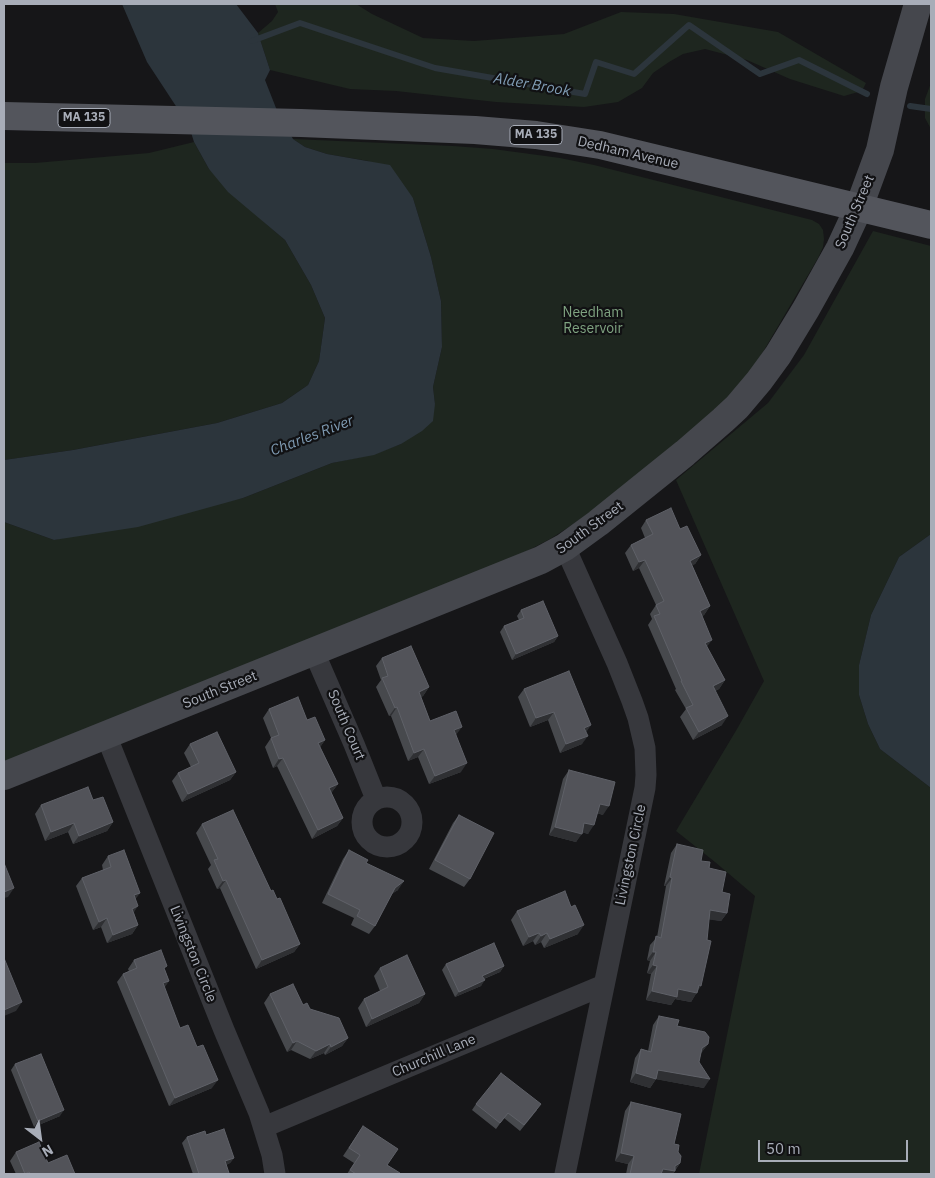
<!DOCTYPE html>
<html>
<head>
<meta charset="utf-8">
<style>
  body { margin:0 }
  #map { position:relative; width:935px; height:1178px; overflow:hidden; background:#161618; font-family:"IBM Plex Sans",sans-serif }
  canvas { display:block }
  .frame { position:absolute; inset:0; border:5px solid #a8adb8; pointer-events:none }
  .north { position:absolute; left:15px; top:1113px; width:50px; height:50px; -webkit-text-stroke:4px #111113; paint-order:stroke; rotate:150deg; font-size:14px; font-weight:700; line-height:20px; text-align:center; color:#a8adb8 }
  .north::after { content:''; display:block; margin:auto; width:18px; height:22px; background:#a8adb8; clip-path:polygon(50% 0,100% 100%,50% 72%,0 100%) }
  .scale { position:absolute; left:758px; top:1140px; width:150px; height:22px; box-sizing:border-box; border:2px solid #a8adb8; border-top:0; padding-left:6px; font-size:15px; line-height:18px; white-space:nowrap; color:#a8adb8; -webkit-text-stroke:4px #111113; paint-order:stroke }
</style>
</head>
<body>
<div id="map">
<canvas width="935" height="1178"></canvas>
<div class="frame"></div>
<div class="north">N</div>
<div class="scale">50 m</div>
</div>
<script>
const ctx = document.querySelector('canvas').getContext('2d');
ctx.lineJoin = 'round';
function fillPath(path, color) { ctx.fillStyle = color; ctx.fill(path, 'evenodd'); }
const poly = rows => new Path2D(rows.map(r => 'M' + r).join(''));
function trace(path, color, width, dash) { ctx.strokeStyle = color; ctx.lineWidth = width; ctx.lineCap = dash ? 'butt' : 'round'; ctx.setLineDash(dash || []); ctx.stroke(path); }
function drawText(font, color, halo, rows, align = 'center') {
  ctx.font = font + ' "IBM Plex Sans",sans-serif'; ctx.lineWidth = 4.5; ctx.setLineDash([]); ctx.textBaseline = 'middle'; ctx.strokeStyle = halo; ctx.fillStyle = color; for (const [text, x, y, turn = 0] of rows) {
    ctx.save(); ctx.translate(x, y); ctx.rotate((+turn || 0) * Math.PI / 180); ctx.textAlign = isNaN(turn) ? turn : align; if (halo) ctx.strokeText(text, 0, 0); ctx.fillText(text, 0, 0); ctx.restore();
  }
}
fillPath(poly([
  [275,4,356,4,372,14,423,38,474,41,564,34,621,12,674,14,778,32,866,83,862,91,844,96,790,79,747,60,705,49,683,54,669,62,653,73,642,88,618,102,584,107,496,102,396,91,350,89,270,70,258,33,272,21,278,12],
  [931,83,931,129,925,118,925,99],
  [293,139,453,146,493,149,560,158,594,165,812,220,819,224,823,230,824,239,823,247,818,258,760,357,748,374,689,441,572,525,550,539,527,551,500,563,4,762,4,522,54,540,243,498,332,463,374,454,401,444,435,404,433,387,442,347,441,301,431,257,413,198,368,161,327,154,305,147],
  [194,142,209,169,264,222,285,240,311,285,325,318,319,361,308,385,282,403,217,423,73,450,4,460,4,163,35,163,149,153],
  [873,231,931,246,931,534,899,557,871,615,859,665,859,695,868,724,880,749,931,788,931,1174,699,1174,755,896,715,862,676,831,737,729,764,681,676,480,768,403,804,355]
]), '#1e261f');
fillPath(poly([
  [122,4,236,4,258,33,270,70,265,80,276,108,293,139,305,147,327,154,390,165,413,198,431,257,441,301,442,347,433,387,435,404,433,421,422,431,401,444,374,455,332,463,243,498,138,527,54,540,4,522,4,460,73,450,217,423,282,403,308,385,319,361,325,318,311,285,285,240,228,192,209,169,194,142,189,126,147,62],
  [931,534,931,788,880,749,868,724,859,695,859,665,871,615,899,557]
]), '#2c353c');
trace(poly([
  [252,41,300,23,435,68,585,94,596,62,634,74,689,25,760,74,799,60,867,94],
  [910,106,931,109]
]), '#2c353c', 6);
trace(poly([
  [314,652,354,744,376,799],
  [106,735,224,1030,259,1113,272,1155,275,1174],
  '362 822a25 25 0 1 1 50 0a25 25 0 1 1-50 0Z',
  [264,1127,604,985],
  [565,1174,645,788,646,775,645,748,638,718,632,701,617,663,565,547]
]), '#37383d', 21);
trace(poly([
  [4,776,541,560,565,547,598,523,685,453,723,420,737,407,759,381,778,355,806,309,840,248,859,207,880,150,894,87,918,4]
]), '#45474d', 28);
trace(poly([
  [4,116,301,123,475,130,536,135,600,145,931,225]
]), '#53555c', 28);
fillPath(poly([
  [646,520,680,529,701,555,695,564,692,565,710,606,704,615,702,616,707,647,725,680,719,689,715,691,722,725,693,740,680,717,686,709,675,690,676,689,648,625,652,619,650,614,656,605,639,568,633,571,625,553,631,545,645,538,641,528],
  [521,610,558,636,554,642,512,660,500,632,504,626,519,620,517,616],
  [382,658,429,687,423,696,421,697,430,721,456,735,461,772,429,784,418,757,408,761,391,716,389,716,376,687,381,680,376,666],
  [524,689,586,732,582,744,560,753,548,720,530,727,518,697],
  [269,709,307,720,325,740,320,747,338,784,331,793,343,818,337,826,312,839,277,766,273,768,265,747,271,738,263,718],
  [190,744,236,772,230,780,182,802,172,781,178,773,191,767,184,753],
  [569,770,603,815,597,813,588,834,582,832,576,842,549,835,563,779],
  [93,800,113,822,107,831,73,844,68,832,45,841,35,814,41,805],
  [459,815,470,879,464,887,429,869,453,823],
  [202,824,271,891,300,944,294,952,256,969,220,888,217,889,208,869,211,865,196,833],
  [677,844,701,861,709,868,722,892,727,913,721,921,709,919,697,992,691,1002,675,999,671,1005,646,1000,651,974,647,973,650,961,647,960,650,945,657,937,666,886,664,886,671,853],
  [349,850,366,863,398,890,391,894,375,926,369,934,351,925,354,918,322,903,343,859],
  [108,856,140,893,135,899,134,913,138,925,132,934,107,943,101,927,93,930,76,886,82,878,103,870,102,865],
  [517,911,578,934,544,948,541,942,535,945,533,941,523,946,511,920],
  [134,960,165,970,169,981,164,987,180,1028,212,1088,169,1106,117,982,123,974,129,971,128,969],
  [446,964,504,966,500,972,484,979,481,986,455,997,442,970],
  [380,968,425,994,419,1003,366,1027,358,1008,364,999,380,991,374,976],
  [270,994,303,1005,348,1038,342,1046,325,1055,324,1053,310,1059,291,1050,287,1052,264,1003],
  [659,1016,708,1044,701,1053,699,1062,704,1088,656,1079,650,1088,630,1082,635,1058,641,1049,648,1051,653,1025],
  [15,1064,60,1116,34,1127,11,1070],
  [631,1102,674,1144,678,1152,680,1163,673,1174,626,1174,628,1164,615,1161,625,1111],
  [476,1104,537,1110,520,1131,504,1118,496,1129,472,1110],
  [363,1126,387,1165,399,1174,347,1174,354,1163,343,1156],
  [206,1135,234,1158,230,1163,226,1165,228,1174,193,1174,182,1143,187,1137],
  [16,1152,48,1163,75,1174,16,1174,10,1161]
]), '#47494d');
fillPath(poly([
  [701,555,695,564,684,569,690,561],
  [645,560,639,568,633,571,639,562],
  [710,606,704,615,694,620,700,611],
  [558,636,554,642,512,660,516,654],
  [712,640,706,648,705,643],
  [725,680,719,689,707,695,713,686],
  [429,687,423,696,413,700,419,692],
  [397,707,391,716,389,716,395,708],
  [554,712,548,720,530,727,536,718],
  [728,716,722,725,693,740,699,732],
  [591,725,585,734,584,728],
  [462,727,456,735,454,730],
  [588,736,582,744,560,753,566,744],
  [325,740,319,749,318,743],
  [424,749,418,757,408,761,414,753],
  [283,758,277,766,273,768,279,759],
  [467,763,461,772,429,784,435,776],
  [236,772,230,780,182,802,188,794],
  [338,784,332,792,323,797,329,788],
  [600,804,609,806,603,815,594,812],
  [343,818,337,826,312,839,318,830],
  [113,822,107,831,73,844,79,836],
  [74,823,68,832,45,841,51,832],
  [584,823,594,825,588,834,578,831],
  [555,827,582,834,576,842,549,835],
  [670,877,672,878,666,886,664,886],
  [226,880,220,888,217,889,223,881],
  [404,881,398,890,389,896,395,888],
  [14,888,8,897,4,898,4,892],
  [140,893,134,901,134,895],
  [138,906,132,915,132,909],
  [710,910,727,913,721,921,704,919],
  [107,918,101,927,93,930,99,922],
  [138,925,132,934,107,943,113,935],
  [584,925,578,934,544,948,550,939],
  [539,933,533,941,523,946,529,937],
  [547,933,541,942,535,945,541,936],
  [300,944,294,952,256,969,262,960],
  [653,952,656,952,650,961,647,960],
  [653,965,657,966,651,974,647,973],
  [504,966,500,972,478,981,482,976],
  [485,980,481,986,455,997,459,992],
  [169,981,163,990,163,983],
  [699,985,701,986,691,1002,675,999,671,1005,646,1000,652,991],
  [425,994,419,1003,366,1027,372,1019],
  [22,1002,16,1011,4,1016,4,1010],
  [348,1038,342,1046,325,1055,331,1047],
  [297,1041,291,1050,287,1052,293,1043],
  [330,1044,324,1053,310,1059,316,1051],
  [708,1044,702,1052,696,1056,702,1048],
  [658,1070,710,1079,704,1088,655,1079,656,1079,650,1088,630,1082,636,1073],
  [218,1080,212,1088,169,1106,175,1098],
  [64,1110,60,1116,34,1127,38,1121],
  [621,1153,634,1156,628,1164,615,1161],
  [234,1158,230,1163,221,1167,225,1161],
  [680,1163,674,1171,675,1171,673,1174,659,1174,663,1169,675,1166]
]), '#2f3033');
const building = poly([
  [671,508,680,529,687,526,701,555,690,561,710,606,700,611,712,640,705,643,725,680,713,686,728,716,699,732,686,708,693,705,681,681,682,681,654,616,660,614,656,605,664,601,645,560,639,562,631,545,653,534,646,520,671,508],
  [543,601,558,636,516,654,504,626,524,618,521,610,543,601],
  [411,646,429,687,419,692,430,721,456,711,462,727,454,730,467,763,435,776,424,749,414,753,397,707,395,708,382,678,388,676,382,658,411,646],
  [569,671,591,725,584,728,588,736,566,744,554,712,536,718,524,689,569,671],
  [298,697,307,720,315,717,325,740,318,743,338,784,329,788,343,818,318,830,283,758,279,759,271,738,279,735,269,709,298,697],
  [217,732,236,772,188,794,178,773,199,763,190,744,217,732],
  [569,770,615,782,609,806,600,804,594,825,584,823,582,834,555,827,569,770],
  [88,787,93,800,103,797,113,822,79,836,74,823,51,832,41,805,88,787],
  [233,810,271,891,273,890,277,899,280,898,300,944,262,960,226,880,223,881,214,860,218,859,202,824,233,810],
  [459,815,494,833,470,879,435,860,459,815],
  [677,844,703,850,701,861,710,862,709,868,726,872,722,892,730,894,727,913,710,910,707,940,711,941,701,986,699,985,697,993,678,989,677,997,652,991,657,966,653,965,656,952,653,952,656,936,661,938,672,878,670,877,677,844],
  [124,850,140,893,134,895,138,906,132,909,138,925,113,935,107,918,99,922,82,878,111,867,108,856,124,850],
  [349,850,368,860,366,863,404,881,395,888,375,926,357,916,360,910,328,894,349,850],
  [4,863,14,888,4,892,4,863],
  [565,891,571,907,575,905,584,925,550,939,547,933,541,936,539,933,529,937,517,911,565,891],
  [494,943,504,966,482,976,485,980,459,992,446,964,494,943],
  [161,950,167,966,164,968,169,981,163,983,180,1028,188,1025,197,1047,203,1045,218,1080,175,1098,123,974,137,968,134,960,161,950],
  [407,955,425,994,372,1019,364,999,388,987,380,968,407,955],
  [4,958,22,1002,4,1010,4,958],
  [293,984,303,1005,307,1003,310,1009,339,1018,348,1038,331,1047,330,1044,316,1051,297,1041,293,1043,270,994,293,984],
  [659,1016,679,1020,677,1026,705,1032,709,1037,708,1044,702,1048,699,1062,710,1079,658,1070,656,1079,636,1073,641,1049,651,1052,659,1016],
  [41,1054,64,1110,38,1121,15,1064,41,1054],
  [501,1073,541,1104,524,1125,508,1113,500,1123,476,1104,501,1073],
  [631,1102,681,1114,674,1144,679,1145,678,1152,681,1156,680,1163,675,1166,675,1171,663,1169,661,1174,630,1174,634,1156,621,1153,631,1102],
  [363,1126,398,1149,387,1165,400,1173,399,1174,356,1174,350,1170,360,1155,349,1148,363,1126],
  [224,1129,234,1158,225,1161,229,1173,226,1174,199,1174,187,1137,205,1131,206,1135,224,1129],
  [39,1142,48,1163,67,1155,75,1174,31,1174,29,1172,25,1174,16,1152,39,1142]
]);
fillPath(building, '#525359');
trace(building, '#5f6168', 1);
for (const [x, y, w] of [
  [84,118,52],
  [536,135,52]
]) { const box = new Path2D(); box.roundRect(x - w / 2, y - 9.5, w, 19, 4); ctx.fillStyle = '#111113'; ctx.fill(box); trace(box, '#a8adb8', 1); }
drawText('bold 12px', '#a8adb8', null, [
  ["MA 135",84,118],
  ["MA 135",536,135]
]);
drawText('14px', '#a8adb8', '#111113', [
  ["Dedham Avenue",628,153,13],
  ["South Street",855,212,-67],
  ["South Street",590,528,-36],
  ["South Street",220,690,-22],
  ["South Court",346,725,67],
  ["Livingston Circle",631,855,-78],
  ["Livingston Circle",193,954,68],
  ["Churchill Lane",434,1056,-23]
]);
drawText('14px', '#7fa381', '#111113', [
  ["Needham",593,313],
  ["Reservoir",593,329]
]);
drawText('italic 15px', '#7f9bb3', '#111113', [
  ["Alder Brook",532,85,10],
  ["Charles River",312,436,-21]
]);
</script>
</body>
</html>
